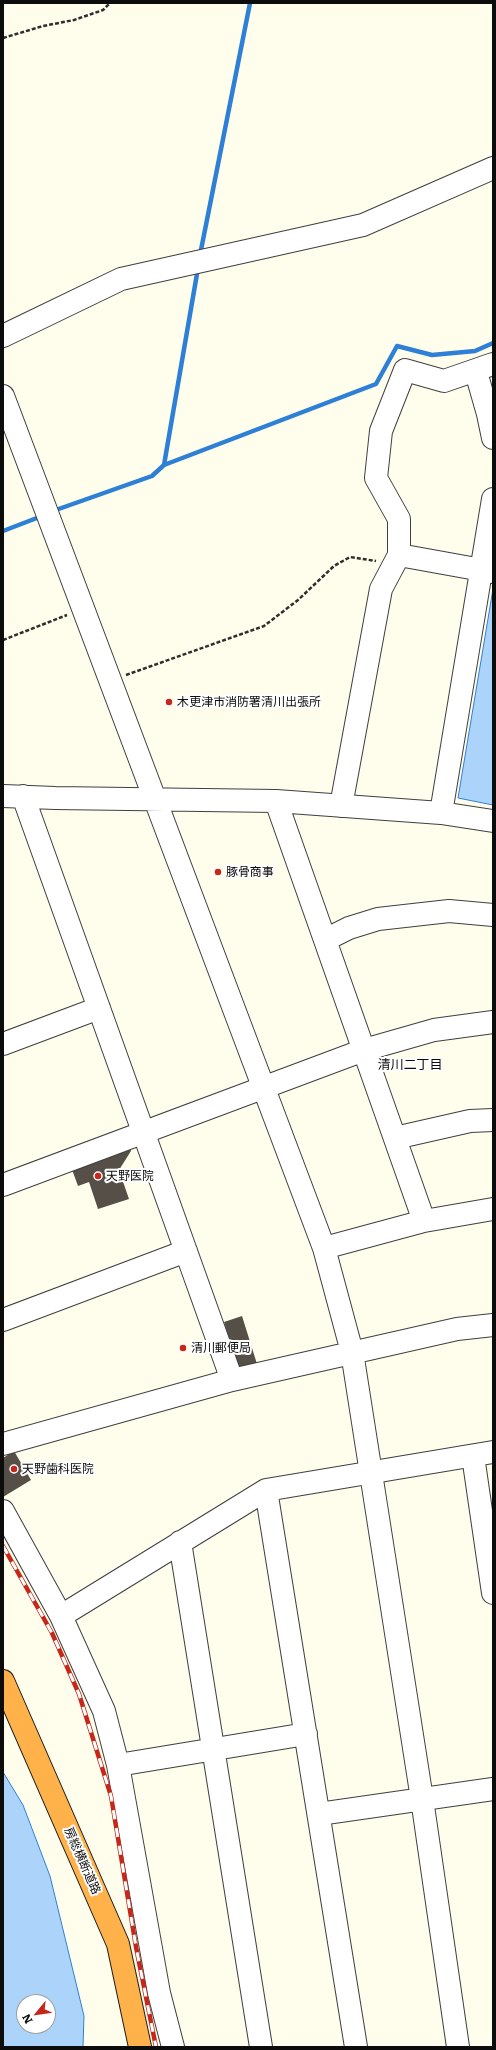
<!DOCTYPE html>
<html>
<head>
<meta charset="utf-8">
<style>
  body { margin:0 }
  #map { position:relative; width:496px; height:2050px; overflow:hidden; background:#fffdeb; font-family:Literata,serif }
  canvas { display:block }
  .frame { position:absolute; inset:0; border:4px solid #0c0c0c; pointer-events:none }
  .north { position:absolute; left:16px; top:1994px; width:40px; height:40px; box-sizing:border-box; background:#fff; border:1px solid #9e9e9e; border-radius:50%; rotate:241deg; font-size:11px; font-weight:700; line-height:16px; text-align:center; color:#0c0c0c }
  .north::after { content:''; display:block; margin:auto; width:14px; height:18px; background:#c6271b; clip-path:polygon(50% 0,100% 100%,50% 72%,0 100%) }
</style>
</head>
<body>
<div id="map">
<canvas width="496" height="2050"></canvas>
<div class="frame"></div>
<div class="north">N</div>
</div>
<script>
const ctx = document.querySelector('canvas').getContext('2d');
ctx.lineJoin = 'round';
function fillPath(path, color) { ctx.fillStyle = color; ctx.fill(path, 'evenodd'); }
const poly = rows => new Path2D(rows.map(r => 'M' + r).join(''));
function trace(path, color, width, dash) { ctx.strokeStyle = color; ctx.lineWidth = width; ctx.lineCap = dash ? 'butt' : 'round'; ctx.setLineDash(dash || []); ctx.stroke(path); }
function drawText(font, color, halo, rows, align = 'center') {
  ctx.font = font + ' Literata,"Noto Sans JP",serif'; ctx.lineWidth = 4; ctx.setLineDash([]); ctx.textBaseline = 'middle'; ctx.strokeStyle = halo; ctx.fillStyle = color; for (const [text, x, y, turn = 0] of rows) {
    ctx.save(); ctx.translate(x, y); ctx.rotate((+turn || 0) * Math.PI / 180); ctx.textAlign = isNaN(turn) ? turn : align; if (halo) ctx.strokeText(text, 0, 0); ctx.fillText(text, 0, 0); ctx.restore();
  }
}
const water = poly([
  [493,589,493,805,458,798,493,589],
  [3,1772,23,1805,50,1876,84,2016,83,2047,3,2047,3,1772],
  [24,2002,48,2002,48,2026,24,2026,24,2002]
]);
fillPath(water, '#acd4fa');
trace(water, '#2e80d7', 1);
trace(poly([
  [200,255,250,3],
  [164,465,198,268],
  [53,511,152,476,164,465,376,384,397,346,432,355,475,351,493,343],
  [3,531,42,516]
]), '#2e80d7', 4.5);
fillPath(poly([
  [128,1142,131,1151,119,1170,129,1199,98,1209,89,1182,78,1186,70,1164],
  [242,1316,257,1364,239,1369,224,1322],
  [14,1451,31,1480,3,1497,3,1458]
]), '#564f48');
const minor = poly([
  [3,336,121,279,363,225,493,168],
  [476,372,488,414,493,438],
  [3,396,324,1248,352,1352,422,1799,458,2047],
  [399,555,493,572],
  [3,796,55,798,276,801,441,813,493,821],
  [23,796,232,1380],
  [276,801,424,1221],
  [341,806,381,589,399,555,399,519,376,478,381,431,405,370,444,381,493,364],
  [441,813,493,499],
  [325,940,349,928,378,919,449,911,493,915],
  [3,1044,99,1008],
  [395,1138,470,1121,493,1120],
  [3,1185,364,1050,434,1030,493,1022],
  [324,1248,424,1221,493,1209],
  [3,1320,186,1251],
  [3,1444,232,1380,457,1329,493,1325],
  [473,1456,493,1593],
  [266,1490,356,2047],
  [3,1511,61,1616,104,1711,118,1765,159,1993,173,2047],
  [180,1542,261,2047],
  [61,1616,266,1490,493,1452],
  [118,1765,306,1734],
  [319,1814,493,1789]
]);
const highway = poly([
  [3,1681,118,1944,140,2047]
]);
trace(minor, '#3f3f3f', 24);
trace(highway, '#1d1d1d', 24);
trace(poly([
  [3,38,43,26,74,20,103,10,110,3],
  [3,640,67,615],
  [126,675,264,626,298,600,334,566,350,557,376,561]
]), '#2e2e2e', 2.5, [4, 2]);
trace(minor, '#fff', 22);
trace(highway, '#ffb24a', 22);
const rail = poly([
  [3,1546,52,1633,79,1694,111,1796,136,1947,156,2047]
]);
trace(rail, '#c6271b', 4.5);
trace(rail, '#fff', 3, [9]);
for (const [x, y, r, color] of [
  [169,702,4,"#c6271b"],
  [218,872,4,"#c6271b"],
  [98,1176,4,"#c6271b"],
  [183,1348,4,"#c6271b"],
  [14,1469,4,"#c6271b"]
]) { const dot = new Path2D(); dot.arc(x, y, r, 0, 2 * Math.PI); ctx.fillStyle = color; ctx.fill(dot); trace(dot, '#fff', 1.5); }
drawText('12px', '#0c0c0c', '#fff', [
  ["木更津市消防署清川出張所",177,702],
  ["豚骨商事",226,872],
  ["天野医院",106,1176],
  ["清川郵便局",191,1348],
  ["天野歯科医院",22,1469]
], 'left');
drawText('12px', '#0c0c0c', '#fff', [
  ["房総横断道路",82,1861,66]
]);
drawText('13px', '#0c0c0c', '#fff', [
  ["清川二丁目",410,1065]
]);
</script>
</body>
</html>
